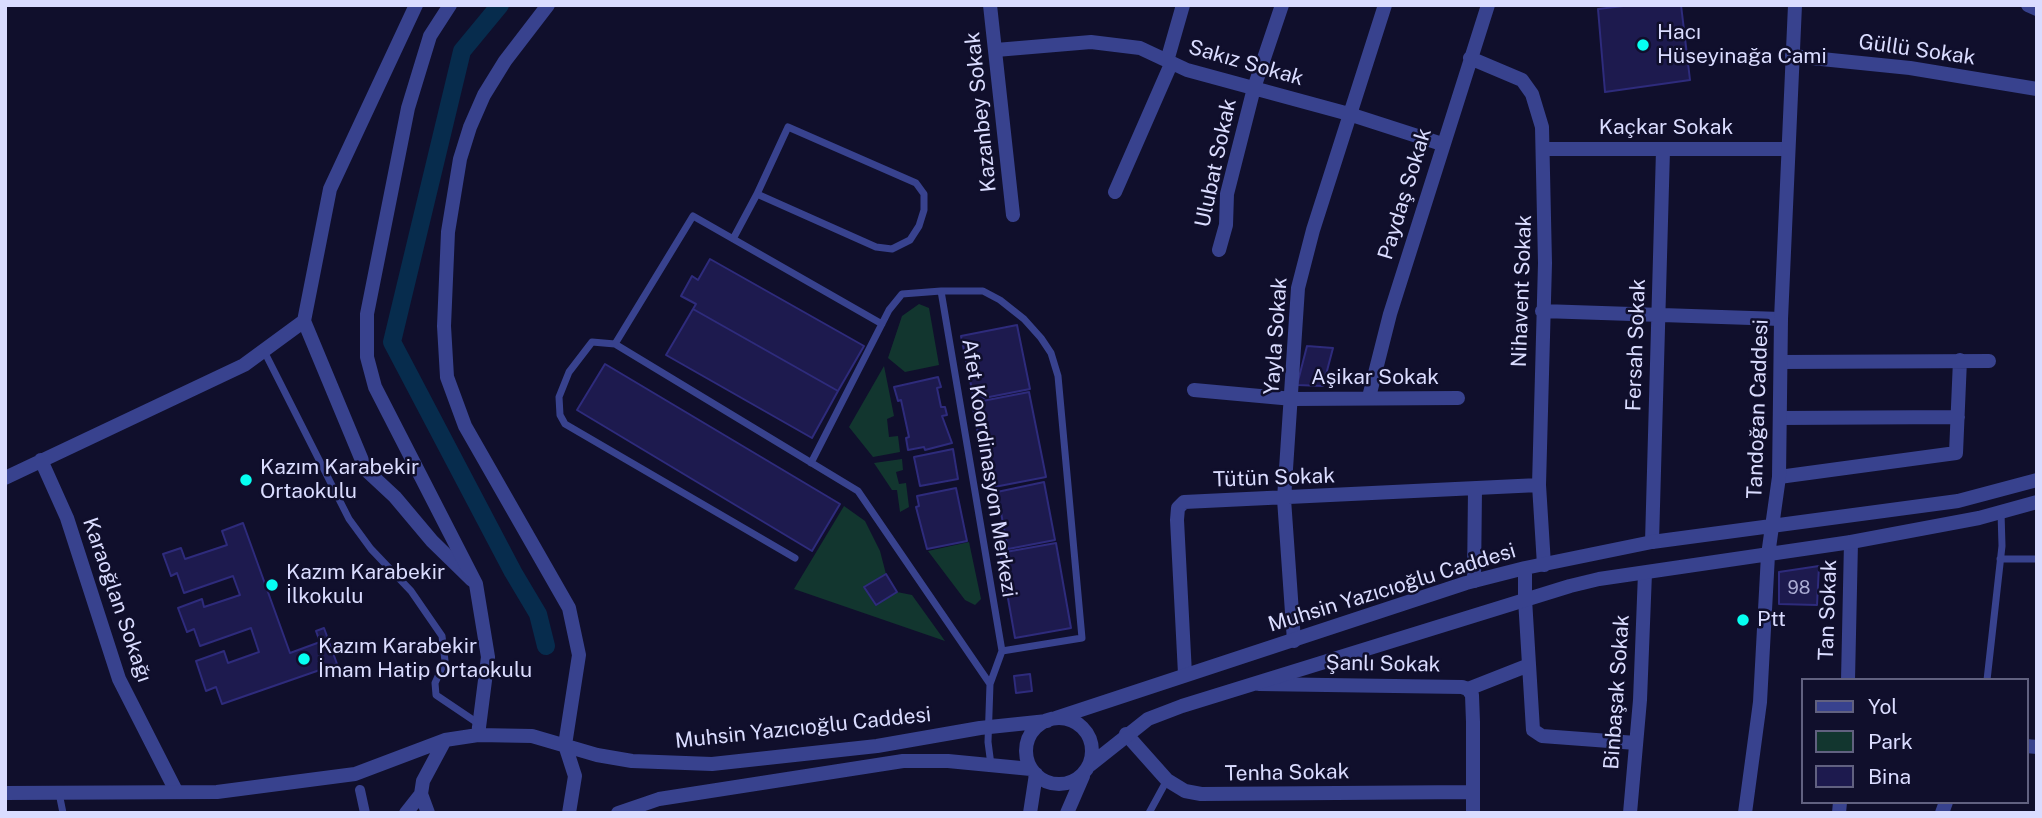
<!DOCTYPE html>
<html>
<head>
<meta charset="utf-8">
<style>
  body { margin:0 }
  #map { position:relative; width:2042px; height:818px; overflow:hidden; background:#100f2c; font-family:"Public Sans",sans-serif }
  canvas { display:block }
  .frame { position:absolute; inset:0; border:7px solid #dadcff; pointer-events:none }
  .legend { position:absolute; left:1801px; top:678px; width:228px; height:126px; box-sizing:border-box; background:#100f2c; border:2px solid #616180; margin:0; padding:9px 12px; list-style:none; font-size:21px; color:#dadcff }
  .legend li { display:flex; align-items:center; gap:14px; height:35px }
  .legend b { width:35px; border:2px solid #616180 }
</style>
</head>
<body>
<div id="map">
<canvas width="2042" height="818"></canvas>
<div class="frame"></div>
<ul class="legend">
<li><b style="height:9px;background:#38428e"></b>Yol</li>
<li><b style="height:19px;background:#12362f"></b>Park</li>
<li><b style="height:19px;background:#1d1a4e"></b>Bina</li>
</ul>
</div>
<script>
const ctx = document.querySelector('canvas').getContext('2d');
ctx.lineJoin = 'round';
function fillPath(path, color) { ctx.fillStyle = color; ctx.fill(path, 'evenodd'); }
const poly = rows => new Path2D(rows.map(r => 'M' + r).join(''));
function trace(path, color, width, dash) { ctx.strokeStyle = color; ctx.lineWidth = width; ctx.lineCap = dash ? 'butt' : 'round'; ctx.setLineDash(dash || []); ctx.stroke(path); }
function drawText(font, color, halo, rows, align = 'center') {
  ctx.font = font + ' "Public Sans",sans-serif'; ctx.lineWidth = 5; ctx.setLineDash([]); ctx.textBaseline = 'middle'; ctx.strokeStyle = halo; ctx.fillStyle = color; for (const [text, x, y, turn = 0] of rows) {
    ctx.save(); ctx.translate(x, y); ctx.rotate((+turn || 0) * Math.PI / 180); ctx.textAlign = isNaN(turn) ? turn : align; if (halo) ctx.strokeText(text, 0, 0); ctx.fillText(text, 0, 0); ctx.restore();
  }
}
fillPath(poly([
  [919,304,929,308,939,365,905,372,888,358,902,316],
  [884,366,894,416,887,419,889,437,898,436,900,452,873,457,849,427],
  [902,459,903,470,896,472,899,484,906,483,909,507,900,512,897,490,892,490,874,463],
  [844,506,865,521,880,551,886,574,864,587,875,605,897,592,912,595,945,641,794,589],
  [969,542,981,599,975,605,965,600,928,551]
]), '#12362f');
trace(poly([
  [500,5,462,51,392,342,513,572,538,614,546,646]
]), '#072c4d', 18);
const building = poly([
  [1632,5,1681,5,1690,80,1605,92,1598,9,1632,5],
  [710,259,864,346,838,391,693,309,696,304,681,296,692,276,698,280,710,259],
  [693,309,838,391,812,438,666,355,693,309],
  [1017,325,1030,389,974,400,961,336,1017,325],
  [1307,346,1333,348,1323,386,1297,385,1307,346],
  [605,364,840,504,812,551,577,410,605,364],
  [938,377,941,387,937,388,941,407,945,407,947,415,942,416,952,443,925,450,924,447,908,450,906,438,909,437,901,400,898,401,894,387,938,377],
  [1029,392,1046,477,989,488,972,403,1029,392],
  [953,449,958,479,920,486,914,457,953,449],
  [1044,482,1055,540,1008,549,997,492,1044,482],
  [956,488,967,541,927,549,916,507,919,506,917,496,956,488],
  [243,523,290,653,320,642,316,631,324,628,337,664,222,704,216,687,206,691,196,661,224,651,228,663,259,652,251,628,200,646,194,629,187,632,178,608,202,599,204,607,240,595,233,576,184,593,177,573,171,576,163,554,181,548,185,559,227,545,222,531,243,523],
  [1056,543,1071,628,1015,638,1000,553,1056,543],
  [1819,566,1817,605,1779,604,1779,572,1819,566],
  [886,574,897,592,876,605,864,587,886,574],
  [1030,674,1032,691,1016,693,1014,676,1030,674]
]);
fillPath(building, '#1d1a4e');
trace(building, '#2e2b7c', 2);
trace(poly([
  [733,239,757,194,876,247,892,249,910,240,919,226,924,210,924,194,916,183,788,127,757,194],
  [941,291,983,291,1000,300,1024,319,1041,338,1051,353,1058,376,1082,638,1002,651],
  [615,344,693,216,882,324],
  [264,351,349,519,371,549,411,591,442,636,445,661,435,683,436,695,479,724],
  [811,463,889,310,902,294,941,291,1002,651,990,684],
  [795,558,565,424,560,415,559,397,569,372,592,342,615,344,858,491,990,684,988,742,991,765],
  [2000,559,2037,559],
  [1987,680,2002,546,2001,512],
  [59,793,63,813],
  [1149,813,1167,780]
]), '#38428e', 7);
trace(poly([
  [360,790,365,813]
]), '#38428e', 10);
trace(poly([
  [990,5,1013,215],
  [2028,5,2037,9],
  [996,50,1091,42,1140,48,1187,70,1349,114,1442,144],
  [1792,56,1910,68,2037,89],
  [1470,58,1522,80,1532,94,1542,127,1545,263,1539,485,1544,565],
  [1167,61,1183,5],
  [1544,149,1788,149],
  [1115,192,1171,64],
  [1219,250,1226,225,1227,194,1254,88,1282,5],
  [1542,311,1781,319],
  [304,321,330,189,416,5],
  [1781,362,1989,361],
  [1194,390,1293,399,1458,398],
  [1369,397,1390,314,1488,5],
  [1781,418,1958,417],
  [41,460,67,518,119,679,176,791],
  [1779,477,1956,453,1960,360],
  [5,478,244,365,304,321,366,470,395,497,432,541,472,580],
  [1652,542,1663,150],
  [1474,581,1475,489],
  [1525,599,1533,730,1542,736,1636,743],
  [1294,641,1284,499,1298,288,1313,230,1385,5],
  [1185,674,1177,520,1178,508,1184,502,1539,485],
  [1848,680,1851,542],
  [1259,684,1462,687,1468,689,1472,695,1473,722,1473,813],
  [1468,689,1529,665],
  [1126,734,1167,780,1185,791,1201,794,1472,792],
  [2026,746,2037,747],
  [1630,813,1640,700,1645,573],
  [1839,813,1840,802],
  [1942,813,1946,802]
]), '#38428e', 14);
trace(poly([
  [450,5,430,36,408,108,367,314,367,357,375,387,476,584,488,657,478,735],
  [548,5,505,61,484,95,470,127,460,159,448,232,444,326,447,377,465,426,569,608,579,655,565,745,575,776,569,813],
  [1525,568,1525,599],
  '1026 751a33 33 0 1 1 66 0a33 33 0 1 1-66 0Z',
  [1056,718,1466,583,1525,568,1652,542,1958,501,2037,480],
  [1090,765,1148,719,1182,706,1570,586,1599,579,1851,542,1979,518,2037,502],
  [5,793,217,792,355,774,445,740,478,735,532,736,597,755,632,761,712,764,877,746,980,728,1047,721],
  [406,813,421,794],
  [428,813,421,794,423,781,445,740],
  [618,813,659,799,903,761,948,761,1031,769],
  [1030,813,1036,774],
  [1067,813,1083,776],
  [1745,813,1760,702,1768,555,1779,477,1781,319,1795,5]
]), '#38428e', 14);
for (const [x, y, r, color] of [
  [1643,45,7,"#06fff1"],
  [246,480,7,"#06fff1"],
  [272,585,7,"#06fff1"],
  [1743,620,7,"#06fff1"],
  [304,659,7,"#06fff1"]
]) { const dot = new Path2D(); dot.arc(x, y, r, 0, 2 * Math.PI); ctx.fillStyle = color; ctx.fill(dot); trace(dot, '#100f2c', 2.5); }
drawText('18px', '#abacd3', null, [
  ["98",1799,588]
]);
drawText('21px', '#dadcff', '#100f2c', [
  ["Hacı",1657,33],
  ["Hüseyinağa Cami",1657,57],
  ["Kazım Karabekir",260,468],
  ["Ortaokulu",260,492],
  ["Kazım Karabekir",286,573],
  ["İlkokulu",286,597],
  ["Ptt",1757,620],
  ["Kazım Karabekir",318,647],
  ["İmam Hatip Ortaokulu",318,671]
], 'left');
drawText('21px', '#dadcff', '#100f2c', [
  ["Güllü Sokak",1917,50,8],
  ["Sakız Sokak",1246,63,16],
  ["Kazanbey Sokak",981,112,-96],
  ["Kaçkar Sokak",1666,128],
  ["Ulubat Sokak",1216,163,-78],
  ["Paydaş Sokak",1405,194,-73],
  ["Nihavent Sokak",1522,291,-88],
  ["Yayla Sokak",1276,336,-86],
  ["Fersah Sokak",1636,345,-88],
  ["Aşikar Sokak",1375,378],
  ["Tandoğan Caddesi",1758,409,-88],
  ["Afet Koordinasyon Merkezi",989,468,81],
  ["Tütün Sokak",1274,478,-2],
  ["Muhsin Yazıcıoğlu Caddesi",1392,588,-17],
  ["Karaoğlan Sokağı",117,600,71],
  ["Tan Sokak",1828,610,-88],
  ["Şanlı Sokak",1383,664,1],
  ["Binbaşak Sokak",1617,692,-86],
  ["Muhsin Yazıcıoğlu Caddesi",803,728,-6],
  ["Tenha Sokak",1287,773,-1]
]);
</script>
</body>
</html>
